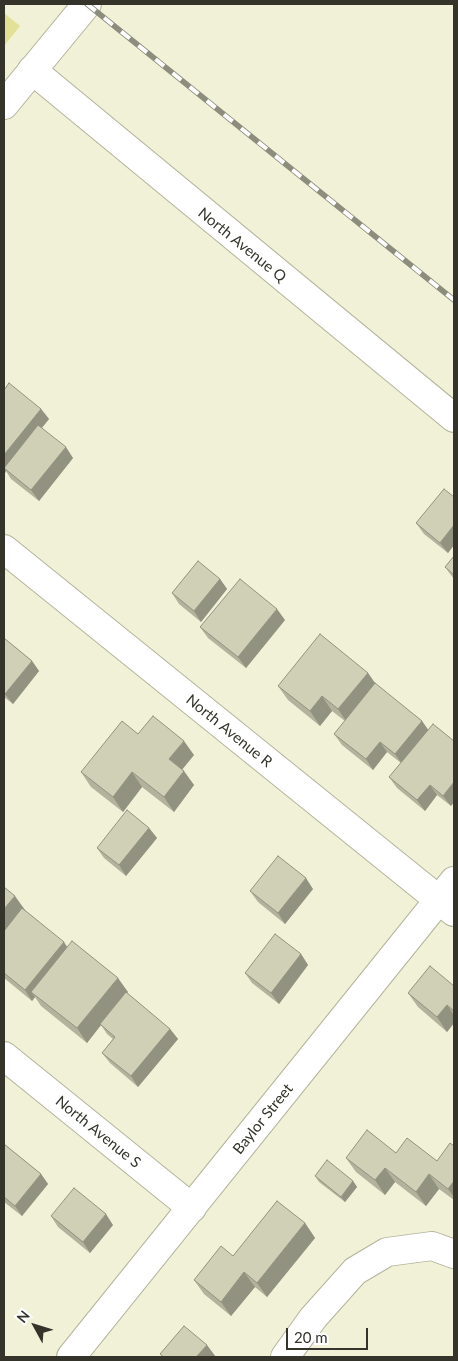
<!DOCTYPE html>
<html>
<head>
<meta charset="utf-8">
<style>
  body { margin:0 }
  #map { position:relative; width:458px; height:1361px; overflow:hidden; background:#f0f1d7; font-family:Lato,sans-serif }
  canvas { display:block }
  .frame { position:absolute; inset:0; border:5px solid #34342b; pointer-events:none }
  .north { position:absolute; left:10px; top:1301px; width:50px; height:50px; -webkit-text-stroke:4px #fff; paint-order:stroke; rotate:309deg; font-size:14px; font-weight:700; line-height:20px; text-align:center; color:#34342b }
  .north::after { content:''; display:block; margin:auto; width:18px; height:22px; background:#34342b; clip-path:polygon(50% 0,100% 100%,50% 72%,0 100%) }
  .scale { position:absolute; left:286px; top:1328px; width:82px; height:22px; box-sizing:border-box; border:2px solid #34342b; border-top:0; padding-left:6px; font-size:15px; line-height:18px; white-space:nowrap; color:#34342b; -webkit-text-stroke:4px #fff; paint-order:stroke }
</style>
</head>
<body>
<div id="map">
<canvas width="458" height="1361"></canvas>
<div class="frame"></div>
<div class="north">N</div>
<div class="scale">20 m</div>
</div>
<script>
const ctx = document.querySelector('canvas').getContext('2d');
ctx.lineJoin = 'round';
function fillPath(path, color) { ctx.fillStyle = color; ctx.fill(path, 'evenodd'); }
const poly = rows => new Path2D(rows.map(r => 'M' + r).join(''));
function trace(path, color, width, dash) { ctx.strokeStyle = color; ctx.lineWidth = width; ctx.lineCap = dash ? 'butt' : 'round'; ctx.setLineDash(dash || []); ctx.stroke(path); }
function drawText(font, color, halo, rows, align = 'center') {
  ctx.font = font + ' Lato,sans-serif'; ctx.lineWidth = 4; ctx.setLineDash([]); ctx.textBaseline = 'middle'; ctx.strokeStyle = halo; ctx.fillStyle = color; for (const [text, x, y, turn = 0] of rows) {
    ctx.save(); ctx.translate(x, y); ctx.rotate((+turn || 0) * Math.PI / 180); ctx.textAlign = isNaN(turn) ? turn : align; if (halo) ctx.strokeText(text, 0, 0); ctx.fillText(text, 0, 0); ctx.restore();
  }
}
fillPath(poly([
  [4,13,20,26,4,46]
]), '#e2e195');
const minor = poly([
  [32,70,454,418],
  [4,549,454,912],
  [4,1056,192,1208],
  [71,1357,454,881],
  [285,1357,313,1318,355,1271,387,1252,432,1246,454,1254]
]);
const tertiary = poly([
  [4,105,87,4]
]);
trace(minor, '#b4b49c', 30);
trace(tertiary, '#b4b49c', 30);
trace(minor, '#fff', 28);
trace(tertiary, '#fff', 28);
const rail = poly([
  [87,4,454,300]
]);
trace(rail, '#8c8d7c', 5.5);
trace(rail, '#fff', 4, [11]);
fillPath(poly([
  [4,390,41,409,49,419,42,428,73,458,39,501,11,479,6,471,5,473,4,472],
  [454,497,454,545,448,553,424,534,416,523],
  [454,556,454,579,445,567],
  [220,579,227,589,201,622,179,604,172,593],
  [285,620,246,668,208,638,200,627],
  [4,638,32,661,39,671,13,704,4,697],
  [368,673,375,684,422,721,428,730,454,741,454,802,451,806,437,795,425,811,397,788,389,777,401,763,387,752,373,770,342,745,334,734,345,721,332,711,320,726,288,700,278,686],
  [138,734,194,755,182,770,194,785,174,812,142,787,123,812,91,787,81,772],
  [149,828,157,838,126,876,104,858,97,848],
  [4,887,25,910,67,947,128,992,127,993,170,1029,178,1039,138,1087,110,1063,102,1053,113,1039,107,1034,101,1025,87,1043,41,1006,35,997,32,1001,4,978],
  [313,889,285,924,258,902,250,891],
  [301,954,308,965,279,1004,252,983,245,973],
  [454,986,454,1023,447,1032,418,1007,408,993],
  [4,1144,41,1174,48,1184,22,1216,4,1202],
  [454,1146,454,1200,439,1189,426,1206,395,1182,385,1195,356,1172,346,1158,396,1153,437,1161],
  [315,1176,353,1181,357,1187,345,1202,319,1182],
  [51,1216,113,1225,90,1253,58,1227],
  [305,1223,315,1238,267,1297,255,1287,231,1316,204,1294,194,1280]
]), '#b3b39d');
fillPath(poly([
  [41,409,49,419,7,470,4,468,6,471,5,473,4,472,4,455],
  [66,447,73,458,39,501,31,490],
  [454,525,454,545,448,553,440,543],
  [220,579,227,589,201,622,194,611],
  [277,609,285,620,246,668,238,657],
  [32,661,39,671,13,704,5,694],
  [368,673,378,687,348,724,338,709],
  [322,696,332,711,320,726,310,711],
  [422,721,429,731,402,764,395,754],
  [184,741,194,755,179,773,169,759],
  [380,742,387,752,373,770,366,759],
  [184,771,194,785,174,812,164,797],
  [132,772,142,787,123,812,113,797],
  [454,782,454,802,451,806,443,796],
  [430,785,437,795,425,811,417,800],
  [149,828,157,838,126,876,119,865],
  [306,878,313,889,285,924,278,913],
  [15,896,25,910,4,936,4,909],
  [64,942,71,953,31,992,35,997,32,1001,25,990],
  [301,954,308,965,279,1004,271,993],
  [118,978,128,992,101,1025,100,1024,101,1025,87,1043,77,1028],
  [447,1005,454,1015,454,1023,447,1032,437,1017],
  [170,1029,178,1039,138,1087,131,1076],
  [385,1168,395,1182,385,1195,375,1180],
  [41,1174,48,1184,22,1216,15,1206],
  [429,1174,439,1189,426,1206,416,1192],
  [353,1181,357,1187,345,1202,341,1197],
  [454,1181,454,1197,448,1189],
  [106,1214,113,1225,90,1253,83,1242],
  [305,1223,315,1238,267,1297,257,1283],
  [244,1272,255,1287,231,1316,221,1302],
  [207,1345,216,1357,196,1357]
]), '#929280');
const building = poly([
  [9,383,41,409,4,455,4,390,9,383],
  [38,425,66,447,31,490,4,468,38,425],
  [444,489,454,497,454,525,440,543,416,523,444,489],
  [454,556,454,575,445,567,454,556],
  [198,561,220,579,194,611,172,593,198,561],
  [240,579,277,609,238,657,200,627,240,579],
  [320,634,368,673,338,709,322,696,310,711,278,686,320,634],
  [4,638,32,661,5,694,4,692,4,638],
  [375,683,422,721,395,754,380,742,366,759,334,734,375,683],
  [153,716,184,741,169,759,184,771,164,797,132,772,113,797,81,772,122,721,138,734,153,716],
  [433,724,454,741,454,782,443,796,430,785,417,800,389,777,433,724],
  [127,810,149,828,119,865,97,848,127,810],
  [278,856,306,878,278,913,250,891,278,856],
  [4,887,15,896,4,909,4,887],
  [22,908,64,942,25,990,4,973,4,931,22,908],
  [275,934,301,954,271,993,245,973,275,934],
  [72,941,118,978,77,1028,31,992,72,941],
  [430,966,454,986,454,1011,447,1005,437,1017,408,993,430,966],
  [126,992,170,1029,131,1076,102,1053,115,1037,100,1024,126,992],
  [367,1130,396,1153,407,1138,437,1161,450,1143,454,1146,454,1181,448,1189,429,1174,416,1192,385,1168,375,1180,346,1158,367,1130],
  [4,1144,41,1174,15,1206,4,1197,4,1144],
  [327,1160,353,1181,341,1197,315,1176,327,1160],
  [74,1188,106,1214,83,1242,51,1216,74,1188],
  [277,1201,305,1223,257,1283,244,1272,221,1302,194,1280,221,1246,233,1256,277,1201],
  [184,1326,207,1345,196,1357,164,1357,160,1354,184,1326]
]);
fillPath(building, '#d0d0b7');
trace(building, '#929280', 1);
drawText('15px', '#34342b', '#fff', [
  ["North Avenue Q",242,245,39],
  ["North Avenue R",229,731,39],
  ["Baylor Street",263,1119,-51],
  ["North Avenue S",98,1132,39]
]);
</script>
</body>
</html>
